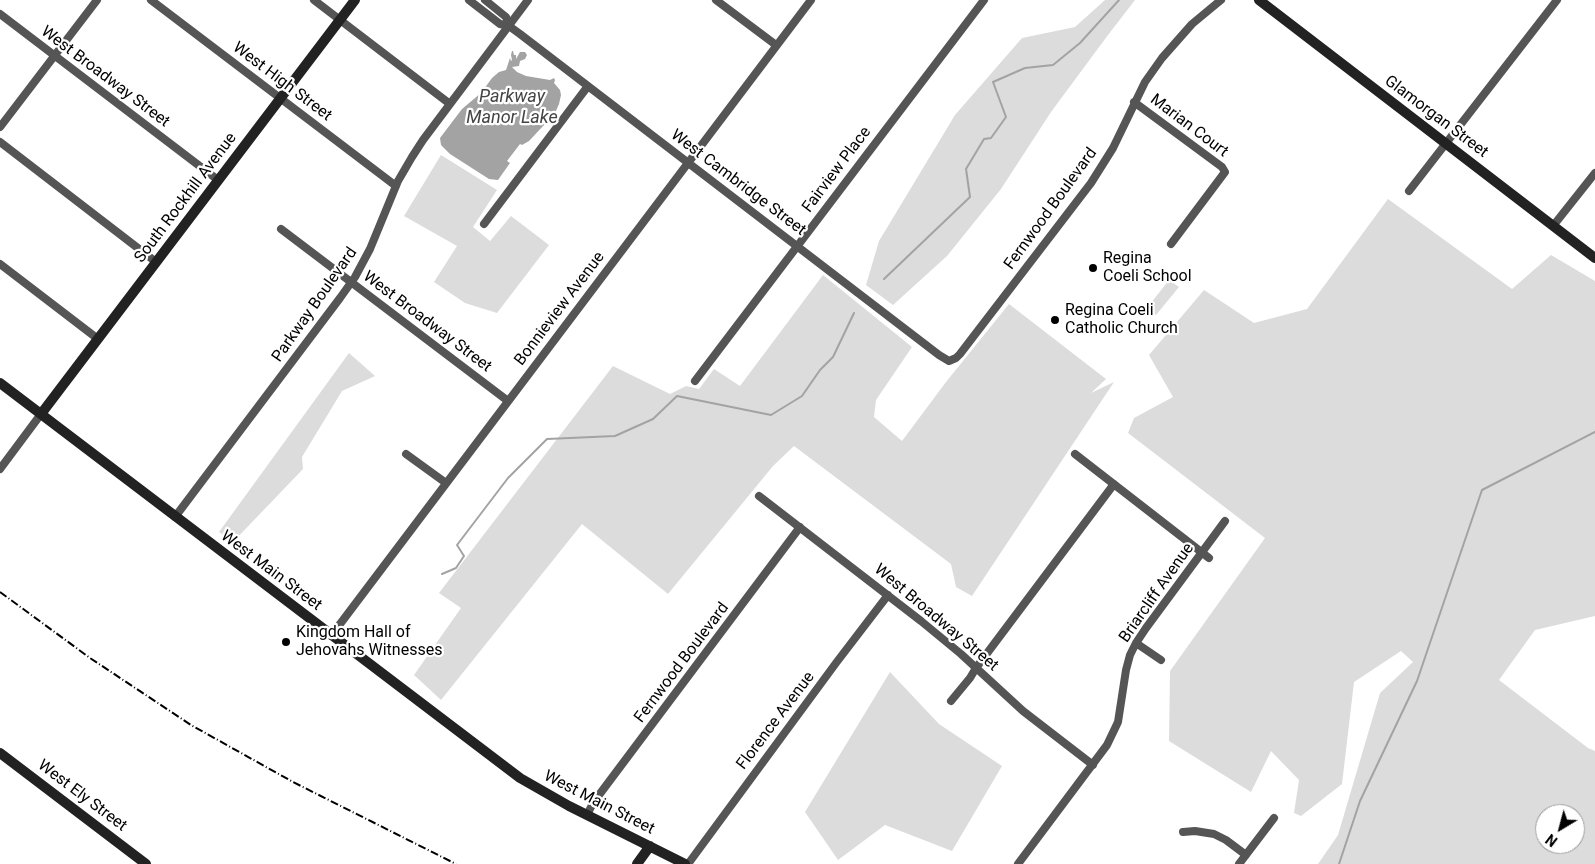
<!DOCTYPE html>
<html>
<head>
<meta charset="utf-8">
<style>
  body { margin:0 }
  #map { position:relative; width:1595px; height:864px; overflow:hidden; background:#fff; font-family:Roboto,sans-serif }
  canvas { display:block }
  .north { position:absolute; left:1535px; top:804px; width:50px; height:50px; box-sizing:border-box; background:#fff; border:1px solid #999; border-radius:50%; rotate:217deg; font-size:14px; font-weight:700; line-height:20px; text-align:center; color:#000 }
  .north::after { content:''; display:block; margin:auto; width:18px; height:22px; background:#000; clip-path:polygon(50% 0,100% 100%,50% 72%,0 100%) }
</style>
</head>
<body>
<div id="map">
<canvas width="1595" height="864"></canvas>
<div class="north">N</div>
</div>
<script>
const ctx = document.querySelector('canvas').getContext('2d');
ctx.lineJoin = 'round';
function fillPath(path, color) { ctx.fillStyle = color; ctx.fill(path, 'evenodd'); }
const poly = rows => new Path2D(rows.map(r => 'M' + r).join(''));
function trace(path, color, width, dash) { ctx.strokeStyle = color; ctx.lineWidth = width; ctx.lineCap = dash ? 'butt' : 'round'; ctx.setLineDash(dash || []); ctx.stroke(path); }
function drawText(font, color, halo, rows, align = 'center') {
  ctx.font = font + ' Roboto,sans-serif'; ctx.lineWidth = 4.5; ctx.setLineDash([]); ctx.textBaseline = 'middle'; ctx.strokeStyle = halo; ctx.fillStyle = color; for (const [text, x, y, turn = 0] of rows) {
    ctx.save(); ctx.translate(x, y); ctx.rotate((+turn || 0) * Math.PI / 180); ctx.textAlign = isNaN(turn) ? turn : align; if (halo) ctx.strokeText(text, 0, 0); ctx.fillText(text, 0, 0); ctx.restore();
  }
}
fillPath(poly([
  [1105,0,1135,0,1108,35,1051,112,1001,189,947,256,893,305,866,285,879,241,955,115,1022,38,1075,27],
  [441,155,497,190,473,227,490,241,511,216,549,245,497,313,465,303,434,282,457,246,404,216],
  [1388,199,1512,289,1551,255,1595,281,1595,616,1535,630,1499,680,1588,748,1595,751,1595,864,1318,864,1338,835,1380,693,1413,662,1401,651,1354,682,1342,784,1301,816,1294,813,1299,780,1271,751,1251,792,1169,741,1170,671,1265,538,1128,433,1134,418,1173,397,1149,355,1204,290,1254,323,1307,309],
  [1545,814,1575,814,1575,844,1545,844],
  [823,275,912,347,876,400,874,417,902,441,946,382,1009,304,1106,379,1091,393,1114,382,972,596,956,587,951,564,794,446,773,466,668,594,582,524,441,700,414,675,461,608,439,593,613,366,670,394,686,386,699,389,714,369,740,386],
  [1169,280,1179,287,1156,315,1147,308],
  [349,353,375,376,342,391,302,457,303,469,233,542,219,532],
  [890,672,939,724,1002,766,952,851,885,825,838,860,805,812]
]), '#dcdcdc');
fillPath(poly([
  [512,51,513,51,514,55,516,55,516,59,520,52,525,52,527,55,525,59,520,61,519,66,512,67,517,72,526,76,550,80,554,78,555,80,554,83,560,90,561,95,559,104,555,113,544,125,529,141,522,145,520,144,507,161,510,163,498,180,489,179,450,154,441,145,440,138,462,109,481,93,492,78,499,72,506,70,510,58,511,61,512,60,511,55]
]), '#a3a3a3');
trace(poly([
  [884,279,970,197,966,169,984,139,991,138,1006,117,993,82,1025,68,1053,65,1080,43,1119,0],
  [442,574,456,568,464,556,457,545,508,478,547,439,615,436,653,419,677,396,771,415,802,396,820,370,833,357,854,313],
  [1339,864,1360,801,1417,681,1482,490,1595,432]
]), '#a3a3a3', 2);
trace(poly([
  [151,0,396,186],
  [314,0,450,104],
  [469,0,500,24,509,26,520,34,939,355,949,361,956,358,960,354,1091,183,1113,148,1145,82,1162,58,1192,24,1221,0],
  [485,0,506,17,509,26],
  [716,0,776,45],
  [0,14,218,180],
  [1134,102,1222,167,1225,172,1171,244],
  [0,127,97,0],
  [0,142,156,262],
  [1409,191,1557,0],
  [484,224,588,86],
  [1553,226,1595,173],
  [281,229,508,401],
  [0,264,98,339],
  [695,381,984,0],
  [406,454,446,483],
  [1075,454,1209,558],
  [0,469,41,414],
  [759,496,921,621,961,654,1023,711,1093,765],
  [175,517,340,298,355,277,370,249,398,181,412,157,423,140,528,0],
  [331,636,811,0],
  [1136,643,1161,660],
  [951,701,970,678,976,668,1114,484],
  [587,815,593,803,800,527],
  [1183,832,1195,831,1214,834,1226,840,1246,855],
  [688,864,836,663,888,595],
  [1018,864,1107,745,1118,722,1126,670,1130,655,1136,643,1146,628,1225,521],
  [1239,864,1274,818]
]), '#555', 8);
trace(poly([
  [1259,0,1595,258],
  [0,383,520,778,569,806,685,864],
  [41,414,355,0],
  [0,753,146,864],
  [637,864,650,846]
]), '#222', 10);
trace(poly([
  [0,592,90,658,191,725,293,782,456,864]
]), '#000', 2, [8, 2.5, 1, 2.5]);
for (const [x, y, r, color] of [
  [1093,268,5,"#000"],
  [1055,320,5,"#000"],
  [286,642,5,"#000"]
]) { const dot = new Path2D(); dot.arc(x, y, r, 0, 2 * Math.PI); ctx.fillStyle = color; ctx.fill(dot); trace(dot, '#fff', 2); }
drawText('16px', '#000', '#fff', [
  ["West Broadway Street",105,77,37],
  ["West High Street",282,82,37],
  ["Glamorgan Street",1436,117,37],
  ["Marian Court",1189,126,37],
  ["Fairview Place",837,170,-53],
  ["West Cambridge Street",738,183,37],
  ["South Rockhill Avenue",186,198,-53],
  ["Fernwood Boulevard",1051,209,-54],
  ["Parkway Boulevard",315,305,-55],
  ["Bonnieview Avenue",560,309,-53],
  ["West Broadway Street",427,322,37],
  ["West Main Street",271,571,37],
  ["Briarcliff Avenue",1157,593,-55],
  ["West Broadway Street",936,618,40],
  ["Fernwood Boulevard",682,663,-53],
  ["Florence Avenue",776,721,-53],
  ["West Ely Street",82,796,37],
  ["West Main Street",599,803,27]
]);
drawText('16px', '#000', '#fff', [
  ["Regina",1103,259],
  ["Coeli School",1103,277],
  ["Regina Coeli",1065,311],
  ["Catholic Church",1065,329],
  ["Kingdom Hall of",296,633],
  ["Jehovahs Witnesses",296,651]
], 'left');
drawText('italic 18px', '#444', '#fff', [
  ["Parkway",512,97],
  ["Manor Lake",512,118]
]);
</script>
</body>
</html>
